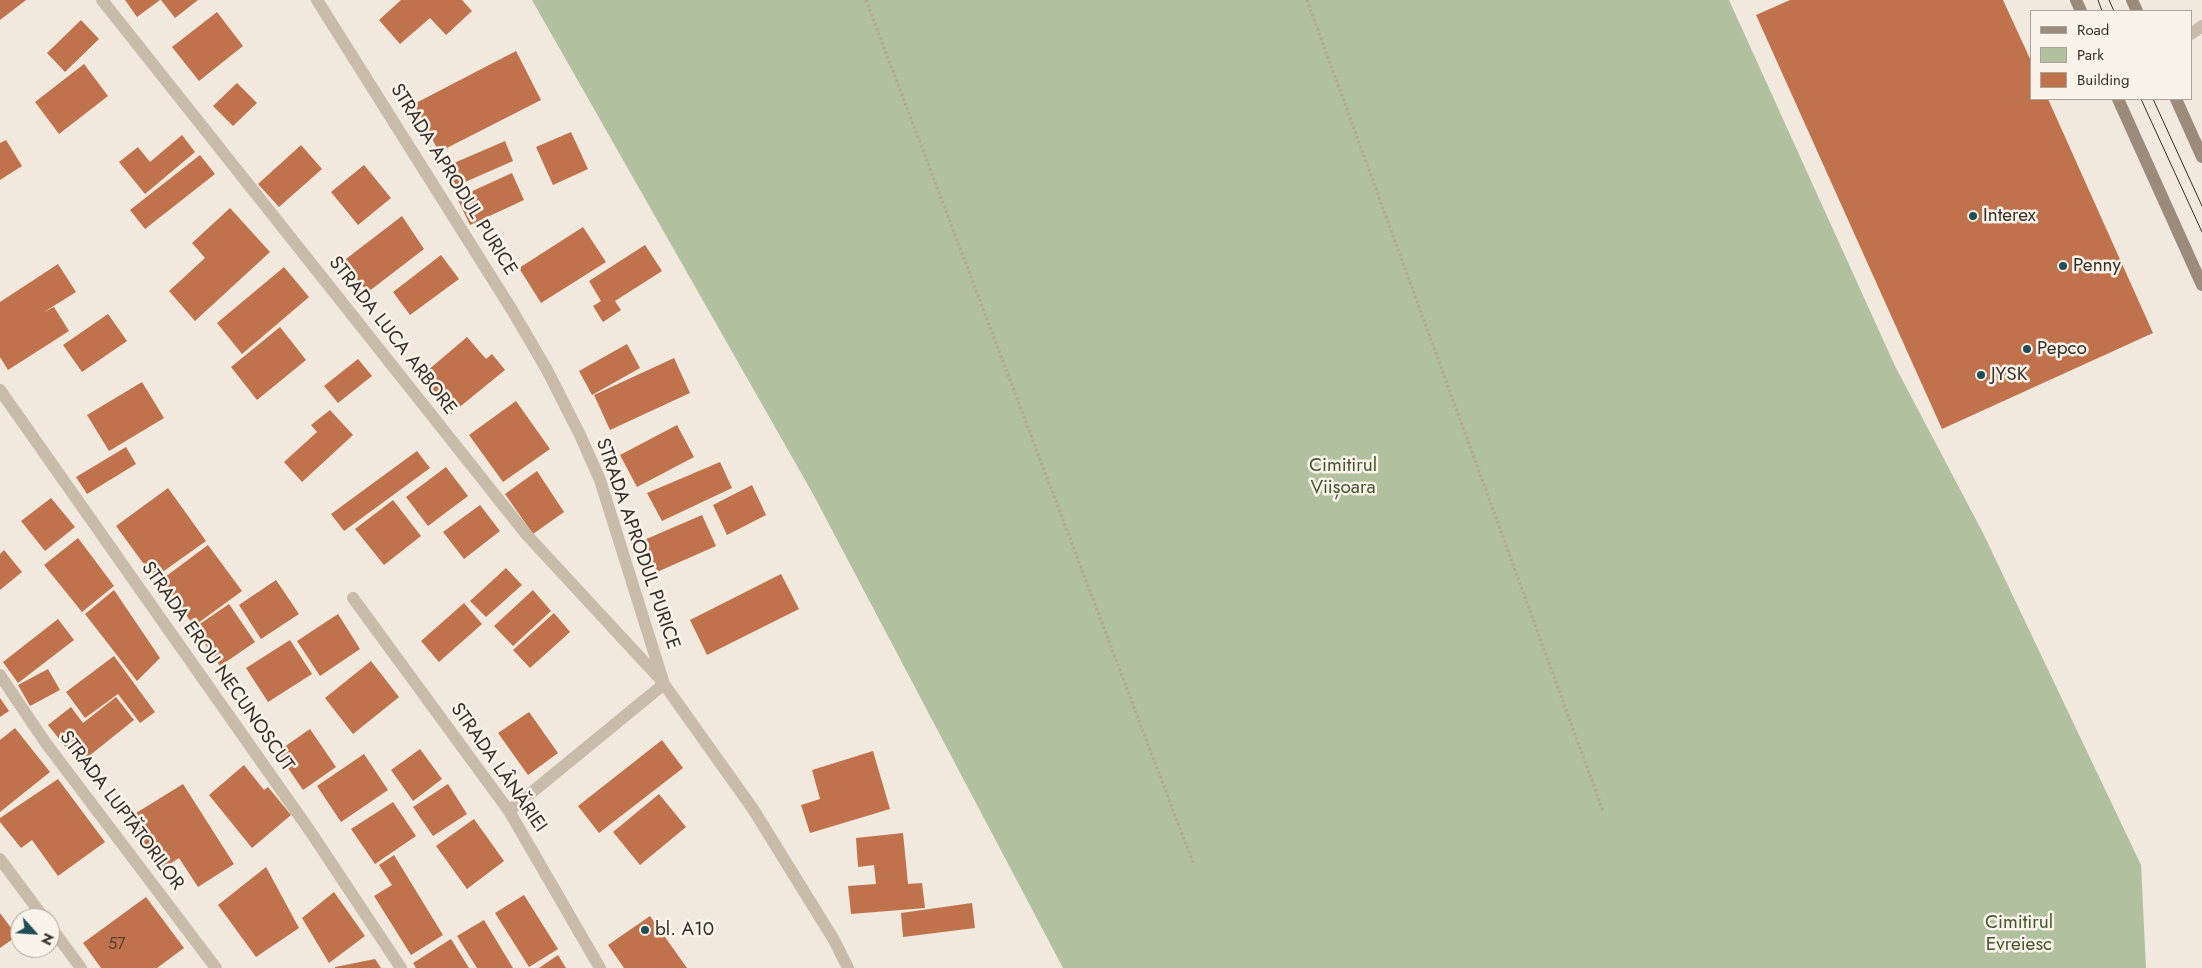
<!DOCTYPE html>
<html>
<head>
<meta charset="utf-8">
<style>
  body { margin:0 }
  #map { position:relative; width:2202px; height:968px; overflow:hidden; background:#f1e9dd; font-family:Jost,sans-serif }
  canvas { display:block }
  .legend { position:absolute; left:2030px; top:10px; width:162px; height:90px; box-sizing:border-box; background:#f9f3ea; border:1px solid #aba49d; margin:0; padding:6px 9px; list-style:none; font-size:15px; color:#362e29 }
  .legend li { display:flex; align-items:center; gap:10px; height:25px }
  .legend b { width:25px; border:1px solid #aba49d }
  .north { position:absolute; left:10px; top:908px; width:50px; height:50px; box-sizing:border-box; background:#f9f3ea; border:1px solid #aba49d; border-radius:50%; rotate:116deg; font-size:14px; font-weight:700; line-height:20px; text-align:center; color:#362e29 }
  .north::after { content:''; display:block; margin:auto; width:18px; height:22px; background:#204e56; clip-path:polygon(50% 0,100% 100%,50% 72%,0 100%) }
</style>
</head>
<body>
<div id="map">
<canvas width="2202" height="968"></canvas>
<ul class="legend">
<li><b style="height:6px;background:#9c8a7b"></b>Road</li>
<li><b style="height:14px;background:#b1c09e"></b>Park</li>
<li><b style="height:14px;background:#c0724c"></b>Building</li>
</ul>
<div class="north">N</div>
</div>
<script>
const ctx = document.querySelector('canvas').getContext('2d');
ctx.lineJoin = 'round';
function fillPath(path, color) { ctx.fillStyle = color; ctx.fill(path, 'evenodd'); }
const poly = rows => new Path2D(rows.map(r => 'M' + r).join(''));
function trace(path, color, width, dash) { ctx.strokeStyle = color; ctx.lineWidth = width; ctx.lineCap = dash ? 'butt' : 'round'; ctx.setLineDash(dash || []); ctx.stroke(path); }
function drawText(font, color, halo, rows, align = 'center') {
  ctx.font = font + ' Jost,sans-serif'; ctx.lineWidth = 5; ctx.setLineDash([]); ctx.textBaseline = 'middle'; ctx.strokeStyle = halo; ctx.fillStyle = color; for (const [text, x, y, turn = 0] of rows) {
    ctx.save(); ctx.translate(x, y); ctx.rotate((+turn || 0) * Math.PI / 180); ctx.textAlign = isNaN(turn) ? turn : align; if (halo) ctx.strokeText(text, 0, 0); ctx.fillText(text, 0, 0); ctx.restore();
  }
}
fillPath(poly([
  [532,0,1729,0,1895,366,1983,533,2141,865,2146,968,1063,968,813,494]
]), '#b1c09e');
fillPath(poly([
  [0,0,26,0,0,20],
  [125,0,160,0,137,17],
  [161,0,198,0,175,18],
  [401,0,462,0,472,11,446,35,430,18,400,44,379,20],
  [1790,0,2003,0,2031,61,2031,99,2048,99,2153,333,1942,429,1756,15],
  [217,12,243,46,199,81,172,47],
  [81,20,99,39,65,72,47,53],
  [516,51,541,100,439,152,414,104],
  [84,64,108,96,59,134,35,102],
  [237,83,257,103,233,126,213,106],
  [571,132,588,169,553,185,536,147],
  [182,135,195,152,145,194,119,162,138,147,150,162],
  [6,140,22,166,0,180,0,143],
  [505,141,513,161,456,186,447,166],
  [301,145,322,169,279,207,258,184],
  [200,155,215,174,145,229,130,210],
  [364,165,391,198,358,225,331,192],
  [512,173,524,200,470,225,457,198],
  [230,208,270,252,195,321,169,291,205,258,192,243],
  [402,216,424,249,368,292,342,262],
  [583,227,606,262,541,303,519,268],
  [645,245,662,271,615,301,621,310,603,322,593,306,601,301,589,281],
  [441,255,459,279,410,315,393,292],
  [58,264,76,292,44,312,54,307,69,331,8,370,0,357,0,302],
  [284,267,309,297,242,354,217,323],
  [108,314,127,341,82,372,63,345],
  [280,327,306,360,257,400,231,367],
  [467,337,486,359,492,354,505,370,451,414,420,377],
  [627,344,640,368,592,395,579,371],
  [674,358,690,393,610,430,594,395],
  [358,359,372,376,338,403,324,386],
  [142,382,164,418,109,451,87,415],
  [516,401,550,449,503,482,469,435],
  [330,410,353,435,302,482,284,462,317,432,311,425],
  [677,425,694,457,637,487,620,455],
  [126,447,136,464,87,494,76,477],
  [417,451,430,468,344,531,331,514],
  [720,462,732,488,662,521,647,493],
  [446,467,468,496,428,526,406,497],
  [537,471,564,512,533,534,505,494],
  [752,485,766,515,727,535,713,505],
  [168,488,206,541,154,578,116,526],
  [51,498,75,527,45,551,21,521],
  [393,500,421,536,384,565,355,529],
  [480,505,500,531,464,559,443,532],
  [702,515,716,546,657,572,644,540],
  [78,538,114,586,82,612,44,565],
  [208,545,242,591,194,626,161,580],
  [4,550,22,572,0,590,0,554],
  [506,568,522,585,486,617,470,601],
  [781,574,799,609,707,655,690,620],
  [276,580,299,614,261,639,239,605],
  [114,590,160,658,137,681,85,614],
  [533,590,551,611,513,646,494,626],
  [464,603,482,624,439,662,421,641],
  [229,604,255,642,220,666,194,628],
  [554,613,570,632,530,668,513,650],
  [338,614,360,649,320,676,297,641],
  [58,619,74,640,18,683,3,662],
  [290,640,312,674,268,702,246,668],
  [114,656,155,712,140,723,118,694,85,718,66,692],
  [371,661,399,697,353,734,325,698],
  [48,669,60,690,30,706,18,685],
  [116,697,134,720,79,764,48,725,71,707,83,723],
  [0,698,9,711,0,717],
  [529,712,558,753,528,775,498,733],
  [15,728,50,772,0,812,0,740],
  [310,729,336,767,303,790,277,752],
  [662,740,683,768,599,833,578,806],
  [420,749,442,779,413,801,391,770],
  [873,751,890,809,810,833,801,805,820,799,812,770],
  [364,754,388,790,341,822,317,786],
  [244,765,264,790,268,787,291,815,252,848,209,795],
  [58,779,105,842,58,876,32,840,21,848,0,822,0,818],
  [183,784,234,864,198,887,179,858,160,870,128,818],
  [448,784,467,814,433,836,413,807],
  [659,794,686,827,640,865,613,832],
  [393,802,416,836,375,864,351,829],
  [474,819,504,861,467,889,436,846],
  [903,833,908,884,922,883,925,908,851,914,848,886,876,884,874,865,858,867,856,838],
  [394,855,443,935,411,955,374,896,392,885,379,865],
  [266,867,299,928,256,957,218,905],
  [334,892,365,936,329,963,302,918],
  [524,895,558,949,529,967,495,913],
  [146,897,184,948,157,968,101,968,83,943],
  [972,903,975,928,903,937,901,913],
  [0,913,17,936,0,948],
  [650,916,687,968,624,968,608,945],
  [484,920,513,968,477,968,457,936],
  [451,939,469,968,416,968,413,963],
  [558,955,566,968,539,968],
  [375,959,381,968,335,968,335,967]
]), '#c0724c');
trace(poly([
  [866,0,1193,863],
  [1307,0,1603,811]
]), '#b5a594', 3, [2.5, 2.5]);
trace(poly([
  [102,0,526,534,661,680],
  [317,0,512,310,547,370,580,435,600,480,664,684,753,809,834,940,848,968],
  [2191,34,2202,26],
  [0,390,310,831,401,968],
  [353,598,509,811,600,968],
  [0,675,45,742,216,968],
  [509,811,664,684],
  [0,859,44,918],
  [50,926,81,968]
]), '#c9bbaa', 12);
trace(poly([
  [2076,0,2081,11],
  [2132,0,2137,11],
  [2118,99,2202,285],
  [2176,99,2202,157]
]), '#9c8a7b', 12);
trace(poly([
  [2098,0,2102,11],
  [2109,0,2114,11],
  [2141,99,2202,232],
  [2153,99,2202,206]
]), '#362e29', 1);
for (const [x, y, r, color] of [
  [1973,216,5,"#204e56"],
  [2063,266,5,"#204e56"],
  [2027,349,5,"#204e56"],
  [1981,375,5,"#204e56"],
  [645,930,5,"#204e56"]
]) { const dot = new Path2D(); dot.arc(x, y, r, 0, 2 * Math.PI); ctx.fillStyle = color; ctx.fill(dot); trace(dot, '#f9f3ea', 2); }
drawText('16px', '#583f32', null, [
  ["57",117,945]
]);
drawText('19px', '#362e29', '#f9f3ea', [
  ["STRADA APRODUL PURICE",453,180,58],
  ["STRADA LUCA ARBORE",392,336,52],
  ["STRADA APRODUL PURICE",637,544,71],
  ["STRADA EROU NECUNOSCUT",217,667,55],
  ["STRADA LÂNĂRIEI",498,768,55],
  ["STRADA LUPTĂTORILOR",121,811,53]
]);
drawText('19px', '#362e29', '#f9f3ea', [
  ["Interex",1983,216],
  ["Penny",2073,266],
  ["Pepco",2037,349],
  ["JYSK",1991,375],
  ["bl. A10",655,930]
], 'left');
drawText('19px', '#43542e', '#f9f3ea', [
  ["Cimitirul",1343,466],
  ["Viișoara",1343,488],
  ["Cimitirul",2019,923],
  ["Evreiesc",2019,945]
]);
</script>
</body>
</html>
